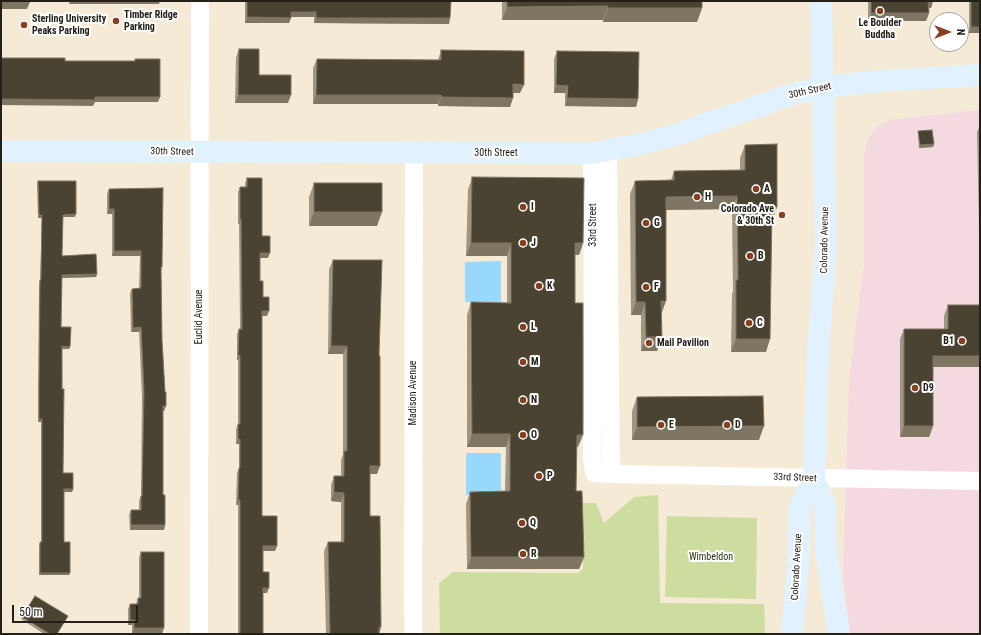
<!DOCTYPE html>
<html>
<head>
<meta charset="utf-8">
<style>
  body { margin:0 }
  #map { position:relative; width:981px; height:635px; overflow:hidden; background:#f5ead5; font-family:"Roboto Condensed",sans-serif }
  canvas { display:block }
  .frame { position:absolute; inset:0; border:2px solid #242018; pointer-events:none }
  .north { position:absolute; left:929px; top:12px; width:40px; height:40px; box-sizing:border-box; background:#fff; border:1px solid #a7a6a3; border-radius:50%; rotate:90deg; font-size:11px; font-weight:700; line-height:16px; text-align:center; color:#242018 }
  .north::after { content:''; display:block; margin:auto; width:14px; height:18px; background:#87401f; clip-path:polygon(50% 0,100% 100%,50% 72%,0 100%) }
  .scale { position:absolute; left:12px; top:605px; width:126px; height:18px; box-sizing:border-box; border:2px solid #242018; border-top:0; padding-left:5px; font-size:12px; line-height:14px; white-space:nowrap; color:#242018; -webkit-text-stroke:3px #fff; paint-order:stroke }
</style>
</head>
<body>
<div id="map">
<canvas width="981" height="635"></canvas>
<div class="frame"></div>
<div class="north">N</div>
<div class="scale">50 m</div>
</div>
<script>
const ctx = document.querySelector('canvas').getContext('2d');
ctx.lineJoin = 'round';
function fillPath(path, color) { ctx.fillStyle = color; ctx.fill(path, 'evenodd'); }
const poly = rows => new Path2D(rows.map(r => 'M' + r).join(''));
function trace(path, color, width, dash) { ctx.strokeStyle = color; ctx.lineWidth = width; ctx.lineCap = dash ? 'butt' : 'round'; ctx.setLineDash(dash || []); ctx.stroke(path); }
function drawText(font, color, halo, rows, align = 'center') {
  ctx.font = font + ' "Roboto Condensed",sans-serif'; ctx.lineWidth = 4; ctx.setLineDash([]); ctx.textBaseline = 'middle'; ctx.strokeStyle = halo; ctx.fillStyle = color; for (const [text, x, y, turn = 0] of rows) {
    ctx.save(); ctx.translate(x, y); ctx.rotate((+turn || 0) * Math.PI / 180); ctx.textAlign = isNaN(turn) ? turn : align; if (halo) ctx.strokeText(text, 0, 0); ctx.fillText(text, 0, 0); ctx.restore();
  }
}
fillPath(poly([
  [980,110,980,634,850,634,843,577,849,380,864,265,864,154,869,139,874,130,882,123,890,120]
]), '#f4dae0');
fillPath(poly([
  [658,495,660,603,764,604,765,634,440,634,439,583,453,572,578,573,583,569,582,503,596,503,604,523,634,497],
  [667,516,757,518,756,599,665,597]
]), '#cddd9f');
fillPath(poly([
  [501,261,501,302,465,302,465,262],
  [466,453,501,453,501,495,466,495]
]), '#97d8fb');
trace(poly([
  [608,151,611,474],
  [592,153,593,375,592,458,594,473,611,474,980,481],
  [199,634,200,1],
  [413,634,414,153]
]), '#fff', 18);
trace(poly([
  [1,151,592,153,641,144,678,134,790,95,823,87,878,81,980,75],
  [814,479,825,505,826,551,839,634],
  [792,634,798,568,800,507,814,479,818,353,826,245,821,1]
]), '#e1f2fe', 22);
fillPath(poly([
  [245,1,451,1,449,24,314,23,314,17,291,17,289,23,245,23],
  [502,1,702,1,702,8,697,22,603,22,603,20,502,20],
  [868,1,933,1,931,8,929,8,929,13,926,21,868,21],
  [969,1,980,1,980,33,969,33],
  [239,49,259,75,288,103,235,103,236,57],
  [441,50,520,93,513,93,510,107,438,106,438,104,313,104,313,68,317,59,438,60],
  [557,51,638,99,636,107,565,106,565,93,554,93,554,59],
  [980,125,980,230,979,230,977,132],
  [918,131,934,144,933,147,919,148,918,134],
  [745,145,777,207,772,221,766,352,731,352,732,294,733,291,732,209,666,210,661,314,657,351,641,351,641,315,631,315,630,194,635,181,671,180,674,171,740,170,740,158],
  [472,177,583,243,579,255,575,255,575,303,578,447,577,447,576,491,584,557,579,569,467,569,466,504,470,492,505,491,506,447,467,447,467,315,471,302,507,303,507,256,466,256,468,190],
  [247,178,268,258,260,258,260,281,267,316,262,316,262,516,277,546,275,551,263,551,263,572,267,593,263,593,263,634,238,634,238,505,236,505,237,473,239,468,239,444,236,444,236,429,238,424,238,360,237,360,237,334,239,329,240,329,239,224,238,224,238,192,240,187,245,187,245,183],
  [38,181,75,217,63,217,62,256,97,274,96,277,62,278,61,327,69,349,62,349,63,473,73,489,72,492,64,492,64,542,70,573,69,575,39,575,39,545,41,542,41,422,38,422,38,392,39,283,40,280,42,218,38,218,37,184],
  [314,183,377,226,309,226,309,197],
  [109,189,162,267,161,271,162,340,166,406,164,411,163,411,163,495,165,525,164,530,130,530,129,515,131,510,139,510,139,500,141,496,142,397,139,332,131,332,130,293,132,289,139,288,140,256,112,256,112,214,107,214,107,194],
  [333,260,377,474,370,474,370,516,381,627,379,634,326,634,324,551,328,542,341,542,341,502,331,501,331,485,334,476,341,476,341,460,343,454,343,354,328,354,329,269],
  [948,305,980,367,933,367,933,426,929,437,900,437,900,339,904,329,944,329,944,316],
  [637,397,759,440,632,440,632,411],
  [141,552,162,634,132,634,132,625,128,625,128,609,130,604,136,604,138,598,139,598,139,557],
  [68,616,57,634,44,634,21,619,22,617]
]), '#a09684');
fillPath(poly([
  [1,1,35,1,30,2,27,9,1,9],
  [70,1,160,1,159,4,69,4],
  [928,1,933,1,931,8,926,8],
  [608,6,603,20,502,20,507,7],
  [608,8,702,8,697,22,603,22],
  [291,12,316,12,314,17,289,17],
  [871,13,929,13,926,21,868,21],
  [247,17,291,18,289,23,245,23],
  [316,18,450,18,449,24,314,23],
  [971,27,980,27,980,33,969,33],
  [513,84,524,85,520,93,510,93],
  [556,85,568,86,565,93,554,93],
  [238,95,291,95,288,103,235,103],
  [316,95,441,95,438,104,313,104],
  [95,97,160,97,158,102,95,102,93,106,1,105,1,99],
  [441,97,513,98,510,107,438,106],
  [567,98,638,99,636,107,565,106],
  [934,144,933,147,919,148,920,145],
  [737,196,732,209,661,210,666,197],
  [772,207,777,207,772,221],
  [109,209,114,209,112,214,107,214],
  [314,212,382,212,377,226,309,226],
  [76,214,75,217,62,217,63,215],
  [39,215,42,215,42,218,38,218],
  [240,219,241,219,239,224,238,224],
  [471,243,511,243,507,256,466,256],
  [575,243,583,243,579,255,571,255],
  [114,251,141,251,140,256,112,256],
  [260,253,270,253,268,258,258,258],
  [97,274,96,277,61,278,62,275],
  [661,301,666,301,661,315],
  [636,302,645,302,641,315,631,315],
  [262,311,269,311,267,316,260,316],
  [141,327,139,332,131,332,133,328],
  [646,337,662,337,657,351,641,351],
  [736,339,770,339,766,352,731,352],
  [62,346,70,347,69,349,61,349],
  [331,346,347,346,343,354,328,354],
  [238,355,240,355,238,360,237,360],
  [933,356,980,356,980,367,929,367],
  [163,406,166,406,164,411,161,411],
  [39,419,42,419,41,422,38,422],
  [764,426,759,440,632,440,637,427],
  [904,426,933,426,929,437,900,437],
  [472,434,510,434,506,447,467,447],
  [577,435,583,435,578,447,572,447],
  [238,439,240,439,239,444,236,444],
  [370,466,380,466,377,474,367,474],
  [64,489,73,489,72,492,63,492],
  [334,492,344,493,341,502,331,501],
  [238,500,240,500,238,505,236,505],
  [131,525,165,525,164,530,130,530],
  [263,546,277,546,275,551,261,551],
  [471,557,584,557,579,569,467,569],
  [40,573,70,573,69,575,39,575],
  [263,588,269,588,267,593,261,593],
  [130,620,134,620,132,625,128,625],
  [379,627,381,627,379,634],
  [134,628,164,628,162,634,132,634]
]), '#7e7563');
const building = poly([
  [247,1,451,1,450,18,316,18,316,12,291,12,291,18,247,17,247,1],
  [507,1,702,1,702,8,608,8,608,6,507,7,507,1],
  [871,1,928,1,929,13,871,13,871,1],
  [971,1,980,1,980,27,971,27,971,1],
  [239,49,259,49,259,75,291,75,291,95,238,95,239,49],
  [441,50,524,51,524,85,513,84,513,98,441,97,441,95,316,95,317,59,441,60,441,50],
  [557,51,639,52,638,99,567,98,568,86,556,85,557,51],
  [1,58,65,58,65,61,135,61,135,59,160,59,160,97,95,97,95,100,1,99,1,58],
  [932,130,934,144,920,145,918,131,932,130],
  [777,144,777,207,772,207,770,339,736,339,736,280,738,280,737,196,666,197,666,301,661,301,662,337,646,337,645,302,636,302,635,181,674,180,674,171,745,170,745,145,777,144],
  [472,177,584,178,583,243,575,243,575,303,583,303,583,435,577,435,576,491,582,491,584,557,471,557,470,492,510,491,510,434,472,434,471,302,511,303,511,243,471,243,472,177],
  [247,178,262,178,262,236,270,236,270,253,260,253,260,281,263,281,263,297,269,297,269,311,262,311,262,516,277,516,277,546,263,546,263,572,269,572,269,588,263,588,263,634,240,634,240,500,238,500,239,468,240,468,240,439,238,439,238,424,240,424,240,355,238,355,239,329,242,329,241,219,240,219,240,187,247,187,247,178],
  [38,181,76,181,76,214,63,215,62,256,96,254,97,274,62,275,61,327,71,327,70,347,62,346,62,389,64,389,63,473,73,473,73,489,64,489,64,542,70,542,70,573,40,573,40,542,42,542,42,419,39,419,39,389,40,280,41,280,42,215,39,215,38,181],
  [314,183,382,183,382,212,314,212,314,183],
  [163,188,162,267,161,267,162,340,165,392,166,392,166,406,163,406,163,495,165,495,165,525,131,525,131,510,141,510,141,496,142,496,144,392,141,327,133,328,132,289,141,288,141,251,114,251,114,209,109,209,109,189,163,188],
  [333,260,382,260,379,356,380,356,380,466,370,466,370,516,380,516,381,627,379,627,379,634,330,634,328,542,344,542,344,493,334,492,334,476,344,476,344,451,347,451,347,346,331,346,333,260],
  [948,305,980,305,980,356,933,356,933,426,904,426,904,329,948,329,948,305],
  [763,396,764,426,637,427,637,397,763,396],
  [141,552,164,552,164,628,134,628,134,620,130,620,130,604,138,604,138,598,141,598,141,552],
  [35,596,68,616,57,634,50,634,22,617,35,596]
]);
fillPath(building, '#4b4332');
trace(building, '#7e7563', 1);
for (const [x, y, r, color] of [
  [880,11,4,"#87401f"],
  [116,21,4,"#87401f"],
  [24,25,4,"#87401f"],
  [756,189,4,"#87401f"],
  [697,197,4,"#87401f"],
  [523,207,4,"#87401f"],
  [782,215,4,"#87401f"],
  [646,223,4,"#87401f"],
  [523,243,4,"#87401f"],
  [750,256,4,"#87401f"],
  [539,286,4,"#87401f"],
  [646,287,4,"#87401f"],
  [749,323,4,"#87401f"],
  [523,327,4,"#87401f"],
  [962,341,4,"#87401f"],
  [649,343,4,"#87401f"],
  [523,362,4,"#87401f"],
  [915,388,4,"#87401f"],
  [523,400,4,"#87401f"],
  [661,425,4,"#87401f"],
  [727,425,4,"#87401f"],
  [523,435,4,"#87401f"],
  [539,476,4,"#87401f"],
  [522,523,4,"#87401f"],
  [523,554,4,"#87401f"]
]) { const dot = new Path2D(); dot.arc(x, y, r, 0, 2 * Math.PI); ctx.fillStyle = color; ctx.fill(dot); trace(dot, '#fff', 1.5); }
drawText('bold 10px', '#242018', '#fff', [
  ["Timber Ridge",124,15],
  ["Parking",124,27],
  ["Sterling University",32,19],
  ["Peaks Parking",32,31],
  ["Le Boulder",880,23,"center"],
  ["Buddha",880,35,"center"],
  ["A",764,189],
  ["H",705,197],
  ["I",531,207],
  ["Colorado Ave",774,209,"right"],
  ["& 30th St",774,221,"right"],
  ["G",654,223],
  ["J",531,243],
  ["B",758,256],
  ["K",547,286],
  ["F",654,287],
  ["C",757,323],
  ["L",531,327],
  ["B1",954,341,"right"],
  ["Mail Pavilion",657,343],
  ["M",531,362],
  ["D9",923,388],
  ["N",531,400],
  ["E",669,425],
  ["D",735,425],
  ["O",531,435],
  ["P",547,476],
  ["Q",530,523],
  ["R",531,554]
], 'left');
drawText('10px', '#242018', '#fff', [
  ["30th Street",810,91,-13],
  ["30th Street",172,152,1],
  ["30th Street",496,153],
  ["33rd Street",593,225,-90],
  ["Colorado Avenue",825,240,-89],
  ["Euclid Avenue",199,317,-90],
  ["Madison Avenue",413,393,-90],
  ["33rd Street",795,478,2],
  ["Colorado Avenue",797,567,-87]
]);
drawText('10px', '#262d0b', '#fff', [
  ["Wimbeldon",711,557]
]);
</script>
</body>
</html>
